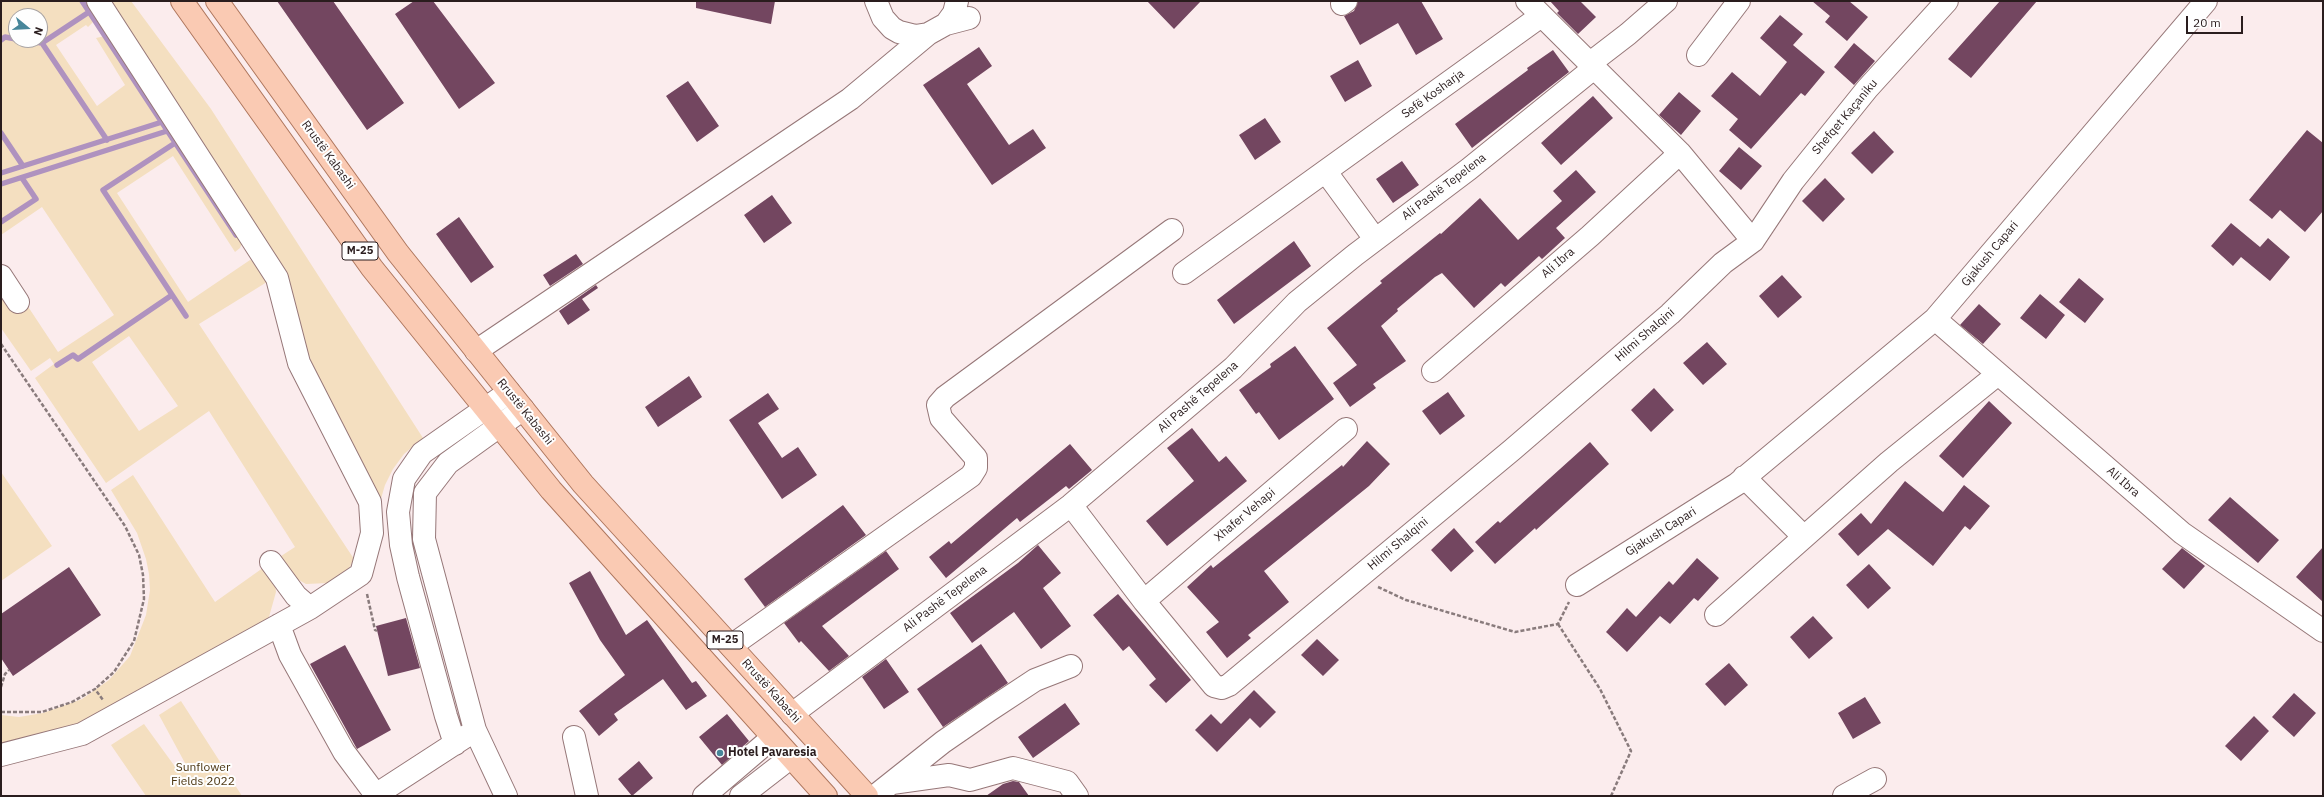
<!DOCTYPE html>
<html>
<head>
<meta charset="utf-8">
<style>
  body { margin:0 }
  #map { position:relative; width:2324px; height:797px; overflow:hidden; background:#fbeced; font-family:"IBM Plex Sans",sans-serif }
  canvas { display:block }
  .frame { position:absolute; inset:0; border:2px solid #2a1d1e; pointer-events:none }
  .north { position:absolute; left:8px; top:8px; width:40px; height:40px; box-sizing:border-box; background:#fefefe; border:1px solid #a9a4a4; border-radius:50%; rotate:108deg; font-size:11px; font-weight:700; line-height:16px; text-align:center; color:#2a1d1e }
  .north::after { content:''; display:block; margin:auto; width:14px; height:18px; background:#47869a; clip-path:polygon(50% 0,100% 100%,50% 72%,0 100%) }
  .scale { position:absolute; left:2186px; top:16px; width:57px; height:18px; box-sizing:border-box; border:2px solid #2a1d1e; border-top:0; padding-left:5px; font-size:12px; line-height:14px; white-space:nowrap; color:#2a1d1e; -webkit-text-stroke:3px #fefefe; paint-order:stroke }
</style>
</head>
<body>
<div id="map">
<canvas width="2324" height="797"></canvas>
<div class="frame"></div>
<div class="north">N</div>
<div class="scale">20 m</div>
</div>
<script>
const ctx = document.querySelector('canvas').getContext('2d');
ctx.lineJoin = 'round';
function fillPath(path, color) { ctx.fillStyle = color; ctx.fill(path, 'evenodd'); }
const poly = rows => new Path2D(rows.map(r => 'M' + r).join(''));
function trace(path, color, width, dash) { ctx.strokeStyle = color; ctx.lineWidth = width; ctx.lineCap = dash ? 'butt' : 'round'; ctx.setLineDash(dash || []); ctx.stroke(path); }
function drawText(font, color, halo, rows, align = 'center') {
  ctx.font = font + ' "IBM Plex Sans",sans-serif'; ctx.lineWidth = 4; ctx.setLineDash([]); ctx.textBaseline = 'middle'; ctx.strokeStyle = halo; ctx.fillStyle = color; for (const [text, x, y, turn = 0] of rows) {
    ctx.save(); ctx.translate(x, y); ctx.rotate((+turn || 0) * Math.PI / 180); ctx.textAlign = isNaN(turn) ? turn : align; if (halo) ctx.strokeText(text, 0, 0); ctx.fillText(text, 0, 0); ctx.restore();
  }
}
fillPath(poly([
  [1,1,85,1,96,16,93,22,88,27,86,25,56,45,97,106,125,85,96,38,109,35,243,241,240,248,235,252,173,156,117,193,188,302,250,260,254,261,267,282,199,324,354,559,348,570,329,583,306,584,297,579,278,558,295,547,209,411,106,483,35,378,54,364,50,358,31,371,1,328,1,284,23,299,58,352,114,315,42,207,1,235],
  [16,16,40,16,40,40,16,40],
  [129,336,178,406,139,431,92,362],
  [106,1,131,1,211,109,423,438,404,454,393,469,385,485,380,502,317,378,273,252,235,192],
  [1,472,52,546,1,581],
  [133,475,215,602,267,565,275,582,276,592,269,617,263,623,80,724,1,745,1,715,19,717,43,713,82,699,109,680,130,656,146,615,150,590,149,574,146,559,137,533,111,490],
  [181,701,242,796,146,796,111,745,144,724,176,768,185,763,159,715]
]), '#f4dfc0');
trace(poly([
  [82,1,236,235],
  [1,40,5,37,16,39],
  [22,40,42,43,89,12],
  [42,43,107,140],
  [1,133,23,166],
  [175,143,103,190,186,316],
  [1,173,162,122],
  [1,184,167,131],
  [1,222,36,199,22,178],
  [57,365,73,355,78,359,172,295]
]), '#af92bf', 5.5);
fillPath(poly([
  [277,1,333,1,404,103,367,130],
  [414,1,433,1,495,83,459,109,395,14],
  [696,1,775,1,771,24,696,8],
  [1147,1,1201,1,1174,29],
  [1358,1,1421,1,1443,39,1416,55,1398,23,1360,45,1344,16,1354,11],
  [1550,1,1580,1,1596,17,1578,34,1557,13,1559,11],
  [1812,1,1849,1,1868,17,1847,41,1825,22,1830,16],
  [2000,1,2037,1,1971,78,1948,59],
  [1780,15,1803,34,1793,45,1825,72,1805,96,1801,93,1751,149,1729,130,1738,119,1711,96,1732,72,1760,96,1787,62,1760,38],
  [1854,43,1875,61,1854,85,1834,67],
  [979,47,992,66,967,84,1009,145,1033,129,1046,148,992,185,923,85],
  [1553,50,1569,72,1472,148,1455,124,1528,70,1527,68],
  [1358,60,1372,86,1345,102,1330,76],
  [688,81,719,126,697,142,666,96],
  [1679,92,1701,111,1681,135,1659,115],
  [1593,96,1613,118,1561,165,1541,143],
  [1265,118,1281,142,1255,160,1239,135],
  [2307,130,2323,143,2323,211,2305,232,2280,210,2272,219,2249,200],
  [1874,131,1894,152,1872,174,1851,153],
  [1739,147,1762,166,1741,190,1719,171],
  [1402,161,1419,185,1393,203,1376,179],
  [1576,170,1596,192,1556,228,1565,238,1542,259,1539,256,1505,287,1501,283,1474,308,1442,273,1435,277,1397,309,1398,311,1381,326,1406,361,1373,384,1376,388,1350,407,1333,383,1357,365,1327,328,1382,283,1380,281,1440,233,1441,234,1480,198,1518,240,1562,201,1553,191],
  [1825,178,1845,199,1823,222,1802,201],
  [772,195,792,223,764,243,744,215],
  [459,217,494,267,471,283,436,234],
  [2231,223,2260,247,2268,238,2290,257,2270,281,2241,257,2233,266,2211,246],
  [1294,241,1311,266,1234,324,1217,300],
  [576,254,583,264,550,286,543,275],
  [1782,275,1802,297,1778,318,1759,296],
  [2079,278,2104,299,2085,323,2059,302],
  [596,285,598,288,582,299,590,310,568,325,559,311],
  [2040,294,2065,315,2046,339,2020,318],
  [1979,304,2001,324,1983,344,1960,325],
  [1707,342,1727,364,1703,385,1683,363],
  [1295,346,1334,399,1279,440,1259,412,1256,414,1239,390,1271,367,1270,364],
  [689,376,702,397,658,427,645,407],
  [1654,388,1674,410,1651,432,1631,410],
  [1448,392,1465,416,1440,435,1422,411],
  [768,393,779,409,758,423,782,458,798,447,817,475,782,499,729,420],
  [1989,401,2012,423,1963,478,1939,456],
  [1192,428,1219,462,1226,456,1247,481,1167,546,1146,521,1194,481,1167,448],
  [1367,441,1390,464,1369,486,1264,571,1289,602,1248,635,1251,638,1227,658,1206,632,1219,622,1187,587,1211,565,1213,568,1342,465,1343,467],
  [1590,442,1609,464,1536,530,1535,528,1495,564,1475,542,1498,521,1500,523],
  [1070,444,1092,470,1069,489,1066,486,1020,522,1017,518,946,578,929,557,949,541,951,544],
  [1905,481,1943,512,1964,485,1990,506,1970,530,1965,526,1933,566,1888,529,1858,556,1838,534,1861,513,1871,524],
  [2230,497,2279,540,2258,563,2208,520],
  [843,505,866,535,765,607,744,579],
  [1454,528,1474,551,1451,572,1431,550],
  [1038,545,1061,573,1043,588,1071,626,1041,649,1014,612,972,643,950,613,1018,563],
  [2323,547,2323,602,2296,577],
  [2182,548,2205,566,2184,589,2162,569],
  [886,551,899,569,822,626,849,656,829,671,801,641,799,643,784,623],
  [1697,558,1719,578,1698,601,1694,598,1670,624,1660,616,1627,652,1606,632,1627,608,1636,617,1669,581,1673,585],
  [1869,564,1891,588,1868,609,1846,585],
  [69,567,101,615,13,676,1,658,1,614],
  [590,571,626,635,647,620,692,683,696,681,707,696,686,710,663,679,614,714,618,720,599,736,579,711,625,675,600,640,569,583],
  [1118,594,1191,680,1166,703,1149,685,1156,679,1129,646,1123,651,1093,615],
  [1813,616,1833,638,1809,659,1790,637],
  [406,618,420,668,388,676,376,626],
  [1317,639,1339,660,1323,676,1301,655],
  [981,644,1008,683,943,727,917,689],
  [345,645,391,730,357,749,310,664],
  [886,659,909,692,884,709,862,677],
  [1729,663,1748,685,1725,706,1705,684],
  [1254,690,1276,712,1260,728,1250,718,1217,752,1195,730,1211,714,1221,724],
  [2294,693,2316,713,2294,737,2272,717],
  [1865,697,1881,723,1853,739,1838,713],
  [1065,703,1080,724,1033,758,1018,737],
  [727,714,749,741,722,765,699,737],
  [2254,716,2269,731,2241,761,2225,746],
  [639,761,653,778,632,796,618,779],
  [1013,781,1019,782,1029,796,986,796,1003,784]
]), '#734660');
const minor = poly([
  [876,1,883,18,892,28,899,32,915,36,928,34,946,24,969,18],
  [1527,1,1680,153,1753,241],
  [1342,4,1346,1],
  [946,24,954,13,957,1],
  [1698,55,1739,1],
  [1589,64,1628,34,1666,1],
  [1326,172,1375,239],
  [1184,273,1541,16],
  [1,276,18,302],
  [1935,319,2182,533,2323,631],
  [476,351,850,99,928,34],
  [1433,371,1590,236,1680,153],
  [1744,477,1803,536],
  [1071,505,1144,601,1214,686,1222,688,1229,685,1512,450,1670,314,1723,263,1753,241,1793,181,1867,89,1947,1],
  [271,562,296,596,310,608],
  [1577,585,1737,484,1935,319,2206,1],
  [1144,601,1346,429],
  [1716,615,1889,462,1998,374],
  [279,625,290,655,344,752,376,795],
  [731,646,971,476,976,468,976,458,941,418,938,405,945,397,1172,230],
  [792,714,1071,505,1233,368,1297,302,1355,255,1469,169,1594,68],
  [574,737,587,796],
  [455,744,446,716,408,577,401,545,398,512,404,479,422,453,509,392],
  [1,755,82,734,310,608,361,574,372,533,370,502,299,363,277,278,98,1],
  [892,783,949,775,970,780,1013,768,1067,782,1077,796],
  [374,796,468,735],
  [506,796,475,730,424,539,425,493,448,463,523,409],
  [704,796,772,738],
  [741,796,790,758],
  [875,796,943,742,988,711,1035,680,1071,666],
  [1844,796,1875,779]
]);
const major = poly([
  [182,1,372,268,551,490,826,796],
  [217,1,398,253,583,484,867,796]
]);
trace(minor, '#967778', 24);
trace(major, '#af775e', 24);
trace(poly([
  [1,344,125,526,139,555,143,575,144,599,134,641,114,672,95,689],
  [1378,587,1406,600,1515,632,1558,624,1569,602],
  [367,594,375,630,377,631],
  [1558,624,1600,689,1631,751,1611,796],
  [1,687,5,674,9,670],
  [1,712,42,712,72,702,95,689,103,700]
]), '#897b7c', 2.5, [4, 2]);
trace(minor, '#fff', 22);
trace(major, '#facab3', 22);
for (const [x, y, r, color] of [
  [720,753,4,"#47869a"]
]) { const dot = new Path2D(); dot.arc(x, y, r, 0, 2 * Math.PI); ctx.fillStyle = color; ctx.fill(dot); trace(dot, '#fefefe', 1.5); }
for (const [x, y, w] of [
  [360,251,36],
  [725,640,36]
]) { const box = new Path2D(); box.roundRect(x - w / 2, y - 9, w, 18, 3); ctx.fillStyle = '#fefefe'; ctx.fill(box); trace(box, '#2a1d1e', 1); }
drawText('bold 11px', '#2a1d1e', null, [
  ["M-25",360,251],
  ["M-25",725,640]
]);
drawText('12px', '#2a1d1e', '#fefefe', [
  ["Sefë Kosharja",1433,94,-36],
  ["Shefqet Kaçaniku",1845,117,-50],
  ["Rrustë Kabashi",328,155,54],
  ["Ali Pashë Tepelena",1444,187,-37],
  ["Gjakush Capari",1990,254,-50],
  ["Ali Ibra",1558,263,-41],
  ["Hilmi Shalqini",1645,335,-41],
  ["Ali Pashë Tepelena",1198,397,-41],
  ["Rrustë Kabashi",525,412,51],
  ["Ali Ibra",2123,482,41],
  ["Xhafer Vehapi",1245,515,-40],
  ["Gjakush Capari",1661,532,-32],
  ["Hilmi Shalqini",1398,544,-40],
  ["Ali Pashë Tepelena",945,599,-37],
  ["Rrustë Kabashi",771,691,48]
]);
drawText('bold 12px', '#2a1d1e', '#fefefe', [
  ["Hotel Pavaresia",728,753]
], 'left');
drawText('12px', '#4d3712', '#fefefe', [
  ["Sunflower",203,768],
  ["Fields 2022",203,782]
]);
</script>
</body>
</html>
